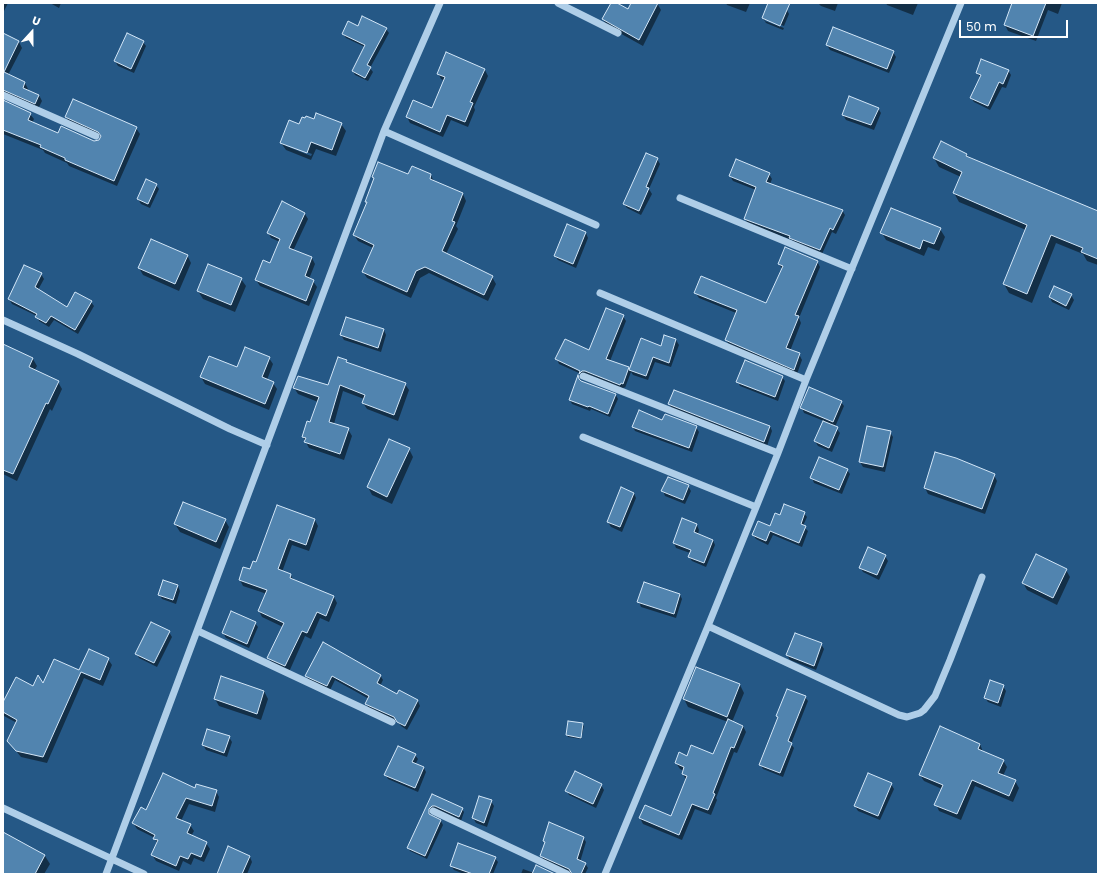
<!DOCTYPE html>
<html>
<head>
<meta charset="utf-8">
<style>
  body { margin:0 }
  #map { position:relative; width:1101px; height:877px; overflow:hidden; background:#255886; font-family:Poppins,sans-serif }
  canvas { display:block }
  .frame { position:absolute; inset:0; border:4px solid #fff; pointer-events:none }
  .north { position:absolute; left:12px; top:12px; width:40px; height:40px; -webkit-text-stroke:3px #255886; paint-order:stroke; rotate:21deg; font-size:11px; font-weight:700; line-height:16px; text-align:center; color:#fff }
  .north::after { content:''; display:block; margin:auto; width:14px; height:18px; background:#fff; clip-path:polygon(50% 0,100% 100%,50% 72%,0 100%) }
  .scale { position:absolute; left:959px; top:20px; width:109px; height:18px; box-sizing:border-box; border:2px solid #fff; border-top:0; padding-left:5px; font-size:12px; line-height:14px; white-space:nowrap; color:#fff; -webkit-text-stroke:3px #255886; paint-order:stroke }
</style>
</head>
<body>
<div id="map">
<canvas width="1101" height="877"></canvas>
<div class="frame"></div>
<div class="north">U</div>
<div class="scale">50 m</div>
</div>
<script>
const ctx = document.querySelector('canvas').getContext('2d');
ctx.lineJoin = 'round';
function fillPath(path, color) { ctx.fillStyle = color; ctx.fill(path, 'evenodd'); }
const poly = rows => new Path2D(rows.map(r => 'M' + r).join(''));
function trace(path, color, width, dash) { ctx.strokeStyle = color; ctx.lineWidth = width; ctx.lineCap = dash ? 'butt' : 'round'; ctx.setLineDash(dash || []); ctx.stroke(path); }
fillPath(poly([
  [3,3,8,3,3,13],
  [50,3,61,3,59,8],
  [612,3,615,3,629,10,632,3,657,3,661,10,643,46,607,26,603,19],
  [726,3,750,3,746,12,727,5],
  [769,3,787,10,789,14,784,26,765,19,765,21,784,28,783,30,766,23,763,18],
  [818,3,838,3,835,11,821,6],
  [886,3,918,3,913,15,887,5],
  [1014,3,1062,3,1058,14,1048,10,1036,41,1008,31,1005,25],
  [358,27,386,29,389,33,370,68,373,72,368,81,355,75,353,71,365,47,346,38,343,34],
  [3,34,19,42,22,48,8,75,25,83,28,89,27,91,39,95,42,101,38,109,3,98],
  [143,42,146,46,134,73,118,66,115,61],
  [827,45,893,52,896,57,889,73,830,50],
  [485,70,488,76,474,107,475,110,468,127,451,120,443,137,410,123,407,117,414,101,432,109,445,81,441,79,438,73],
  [1008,70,1011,75,1006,88,1002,87,990,110,974,102,971,98,981,78,977,73],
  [3,101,30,114,34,119,32,123,59,134,94,142,97,142,101,139,101,137,70,123,66,117,136,128,140,134,117,186,69,166,67,163,45,153,43,150,3,134],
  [878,108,881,113,874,130,846,120,843,115],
  [314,120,341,124,346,131,336,156,316,149,311,160,286,150,281,143,300,125],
  [286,144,312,154,311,156,286,146],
  [967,155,968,157,1098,212,1098,265,1087,261,1083,254,1056,243,1032,303,1009,293,1004,284,1026,230,959,202,954,193,961,177,939,167,934,158],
  [657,159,660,164,649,189,652,194,641,215,627,208,624,204],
  [769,174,772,179,770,184,842,210,845,215,836,234,832,232,822,254,793,242,792,240,748,224,745,219,756,190,733,181,730,176],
  [431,175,434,182,463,194,466,201,456,226,458,229,446,254,492,277,496,284,488,301,429,273,420,278,411,298,367,278,363,272,373,248,358,241,354,235,368,204,366,202,409,176],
  [156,185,159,189,150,208,141,204,138,199],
  [305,214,308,219,293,251,312,258,315,264,309,279,313,281,317,287,309,306,260,286,256,280,271,264,280,242,271,238,268,232],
  [940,229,945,237,939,251,928,247,924,256,886,240,882,233],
  [586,233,588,238,576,268,558,260,555,256],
  [187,255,191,263,179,291,143,275,139,268],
  [817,261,820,267,799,318,801,323,790,351,799,354,802,360,797,374,730,346,726,340,736,313,699,298,695,292,767,305,782,269,779,264],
  [41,274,44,279,38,290,67,308,91,302,94,306,78,334,54,320,49,327,39,321,37,316,12,304,9,299],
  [241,279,246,286,235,312,203,299,198,291],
  [1071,295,1074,300,1069,310,1052,302,1050,297],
  [623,316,626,321,610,361,628,368,630,371,642,339,661,347,665,337,676,340,679,345,671,367,655,362,648,380,633,375,631,372,625,388,624,387,623,389,582,378,579,373,559,364,557,359,590,352],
  [347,318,384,330,386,335,381,352,344,340,341,335],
  [3,343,6,346,33,359,37,366,34,371,58,382,62,389,52,411,50,409,17,481,3,474],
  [269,358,273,364,267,380,273,383,277,389,269,410,205,384,201,377,238,368],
  [346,361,348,364,405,384,409,390,398,421,367,409,363,403,364,399,343,391,334,424,348,429,352,436,344,460,309,448,303,437,311,424,318,402,298,394,294,388,329,386],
  [578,377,581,382,616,395,618,399,610,417,591,409,590,411,572,404,570,400],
  [782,377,785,381,778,401,740,386,738,382],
  [841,402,844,406,835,427,840,433,832,452,818,446,815,441,824,421,804,413,802,408],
  [669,404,770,426,772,431,767,446,672,409],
  [663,421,696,427,699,432,692,452,635,431,633,427],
  [890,432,893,437,885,472,863,467,860,462],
  [409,449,413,457,392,504,372,495,368,487],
  [847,470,850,474,842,494,814,483,812,478],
  [994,475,997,481,985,514,928,494,925,488],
  [688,486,691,491,685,504,665,496,663,491],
  [634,493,636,498,622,532,611,527,608,522],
  [277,507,315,520,318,526,309,551,292,545,282,572,290,574,294,581,334,597,337,603,329,622,320,618,311,639,305,636,289,672,272,664,269,658,283,627,262,617,259,611,267,594,243,586,240,580,257,563],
  [804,513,807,517,803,526,808,531,802,547,773,535,768,545,756,539,753,535,770,527,781,516],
  [225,520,229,527,220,549,180,532,175,524],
  [682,520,697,525,699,530,698,534,713,540,715,545,706,567,692,561,689,557,690,553,676,548,674,543],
  [885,556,888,561,879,580,863,572,860,567],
  [1066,570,1070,577,1057,605,1027,590,1023,583],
  [178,586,180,591,176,604,162,599,159,594],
  [680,595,682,599,676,618,641,607,639,602],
  [255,623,258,627,249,648,226,638,223,633],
  [169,632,172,637,157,667,139,658,137,654],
  [821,644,824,649,816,670,790,660,787,655],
  [108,659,112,665,103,686,84,678,47,763,21,757,8,741,17,723,4,716,3,704,33,687,43,685],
  [697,668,740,685,744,693,732,722,743,726,746,732,737,753,734,752,716,798,717,800,711,815,695,809,682,840,643,824,640,818,672,817,686,780,683,774,684,771,680,769,676,763,688,757,714,755,728,722,688,707,684,699],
  [380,675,383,680,380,686,398,696,418,701,420,706,407,730,401,726,398,722,369,708,366,704,369,699,335,680,330,690,309,680,306,676],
  [1003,686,1006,691,1001,707,988,702,985,698],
  [264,691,268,699,261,720,219,706,215,699],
  [805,697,808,701,791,744,794,748,783,777,763,769,760,764,778,718,777,716],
  [582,724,584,726,581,739,568,737,567,735],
  [229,737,232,742,227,757,206,750,203,745],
  [980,744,983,752,1003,760,1007,767,1003,776,1015,781,1019,788,1013,802,975,786,961,820,939,811,936,804,942,789,924,781,920,775],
  [415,755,418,759,415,765,424,768,426,772,418,792,388,779,386,775],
  [891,784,894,789,880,820,858,811,855,806],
  [601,785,604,790,596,808,569,795,567,791],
  [195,789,216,791,219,797,215,812,189,804,181,821,190,825,194,831,191,836,206,843,210,849,204,862,194,858,191,865,183,861,179,871,156,861,152,855,157,844,155,838,137,829,133,823,146,811],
  [433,796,462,809,464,812,461,821,430,812,431,816,441,821,443,825,427,859,410,851,408,848],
  [491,801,494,806,487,827,476,823,473,818],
  [4,834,45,856,50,864,44,874,3,874,3,836],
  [583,837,586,842,580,862,585,863,588,868,585,874,573,874,544,860,541,856,546,844,544,841],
  [250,857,252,862,247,874,218,874],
  [495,858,498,862,493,874,464,874,454,870,451,866],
  [523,869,534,873,553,874,521,874]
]), '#0007');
const building = poly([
  [611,3,617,3,628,9,631,3,658,3,639,40,602,19,611,3],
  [768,3,790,3,780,26,762,18,768,3],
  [1012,3,1046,3,1033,36,1004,25,1012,3],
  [362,16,387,28,367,65,371,67,365,78,352,71,365,45,342,34,348,21,358,26,362,16],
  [833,27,894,51,887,69,826,45,833,27],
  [3,33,19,41,4,72,25,82,23,88,39,95,35,104,3,90,3,33],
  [127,33,144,41,131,69,114,61,127,33],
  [446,52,485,69,470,102,473,103,465,122,447,115,440,132,406,117,413,100,432,108,445,77,437,74,446,52],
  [981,59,1009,70,1003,84,999,82,988,106,970,98,981,75,976,73,981,59],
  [849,96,879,108,871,125,842,115,849,96],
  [73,99,137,127,114,181,65,160,65,158,40,147,41,145,3,130,3,100,31,113,28,120,58,133,61,126,94,141,99,140,101,136,98,132,65,117,73,99],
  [316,113,342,123,332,150,311,142,307,153,280,143,289,120,299,124,302,117,305,118,306,116,314,119,316,113],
  [941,141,967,154,966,156,1098,211,1098,259,1081,252,1083,248,1051,235,1027,294,1003,284,1027,225,953,193,962,172,933,158,941,141],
  [646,153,658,158,646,187,649,188,639,211,623,204,646,153],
  [736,159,770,173,766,182,843,210,833,230,830,228,820,250,789,238,790,236,744,219,756,187,729,176,736,159],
  [378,162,408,174,412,166,431,174,430,179,463,193,452,221,455,222,442,251,493,276,484,295,425,267,416,271,407,292,362,272,374,245,353,235,367,202,365,202,374,178,372,177,378,162],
  [146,179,157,184,148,204,137,199,146,179],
  [282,201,305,213,289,248,312,257,305,276,314,280,306,301,255,280,263,260,270,263,280,239,267,233,282,201],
  [891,208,941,228,934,244,923,240,920,249,880,233,891,208],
  [567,224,586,232,573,264,554,256,567,224],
  [151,239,188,255,175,284,138,268,151,239],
  [785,247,818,261,795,315,799,316,786,348,800,353,794,370,725,340,737,310,694,293,701,276,766,303,783,266,778,264,785,247],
  [208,264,242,278,231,305,197,291,208,264],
  [24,265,42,273,35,287,67,307,75,292,92,301,75,330,51,316,46,323,35,317,37,314,8,299,24,265],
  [1054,286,1072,294,1066,306,1049,297,1054,286],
  [606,308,624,315,606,359,629,367,623,384,621,383,620,385,585,371,582,371,579,374,580,371,576,369,555,359,565,339,589,350,606,308],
  [346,317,384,329,378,348,340,335,346,317],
  [664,335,676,339,669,363,653,357,646,376,629,370,641,338,661,346,664,335],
  [3,344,33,358,29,367,59,381,48,404,46,403,13,474,3,470,3,344],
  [245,347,270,357,262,377,274,382,265,404,200,377,209,356,237,367,245,347],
  [338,357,347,360,346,362,406,383,394,415,362,403,365,395,340,385,329,422,349,428,340,454,304,442,306,438,302,437,307,421,310,422,319,397,293,388,298,376,328,385,338,357],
  [745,360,783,376,775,397,736,382,745,360],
  [578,375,579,379,581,381,616,394,608,414,589,406,588,407,569,400,578,375],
  [809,387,842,401,833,422,800,408,809,387],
  [674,390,770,426,764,442,668,404,674,390],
  [639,410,662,420,665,414,697,426,689,448,632,427,639,410],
  [823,421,838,427,829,448,814,441,823,421],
  [867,426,891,431,883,467,859,462,867,426],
  [389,439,410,448,387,497,367,487,389,439],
  [935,452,956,458,995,474,982,509,924,488,935,452],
  [819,457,848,469,839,490,810,478,819,457],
  [668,477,689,485,683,500,661,491,668,477],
  [621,487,634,493,620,527,607,522,621,487],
  [183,502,226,519,216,542,174,524,183,502],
  [784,504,805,512,801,524,806,526,799,543,770,531,766,541,752,535,758,521,770,526,775,513,780,515,784,504],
  [277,505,315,519,306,545,289,539,278,569,291,574,290,578,334,596,326,616,317,612,307,633,302,631,285,666,267,658,284,623,258,611,267,590,239,580,243,567,250,569,253,561,256,562,277,505],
  [682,518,697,524,694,532,713,540,704,563,688,557,691,550,673,543,682,518],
  [868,547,886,555,877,575,859,568,868,547],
  [1036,554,1067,569,1053,598,1022,583,1036,554],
  [163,580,178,585,173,600,158,595,163,580],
  [644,582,680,594,674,614,637,602,644,582],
  [231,611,256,622,247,644,222,633,231,611],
  [151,622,170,631,154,663,135,654,151,622],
  [795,633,822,643,814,666,786,655,795,633],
  [323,642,381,675,377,683,397,694,399,690,418,700,405,726,397,722,394,717,365,704,369,696,332,676,327,686,305,676,323,642],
  [89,649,109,658,100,680,81,672,43,757,16,751,7,741,17,720,3,712,3,702,16,677,33,686,38,675,43,683,54,659,79,670,89,649],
  [696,667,740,684,727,717,683,699,696,667],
  [221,676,264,691,257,714,214,699,221,676],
  [990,680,1004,685,998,703,984,698,990,680],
  [787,689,806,696,788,741,792,743,780,773,759,765,778,717,776,716,787,689],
  [728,719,743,726,734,748,731,747,713,793,715,794,708,810,692,804,679,835,639,818,645,805,671,816,687,776,682,774,684,767,675,763,679,752,687,756,691,745,713,754,728,719],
  [568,721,583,723,581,738,566,735,568,721],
  [940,726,980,744,978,749,1004,760,998,773,1016,780,1009,796,972,780,957,814,934,805,943,785,919,775,940,726],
  [207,729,230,736,224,753,202,745,207,729],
  [398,746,416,754,412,762,424,767,415,788,384,775,398,746],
  [575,771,602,784,593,804,565,791,575,771],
  [163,773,195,788,196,784,217,790,212,806,186,798,176,818,191,824,187,833,207,842,201,857,191,853,188,859,180,856,176,866,151,855,158,840,153,839,155,835,132,823,141,807,146,810,163,773],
  [868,773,892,783,878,816,854,806,868,773],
  [432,794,463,808,459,817,435,806,432,806,429,809,429,814,441,820,425,856,407,848,432,794],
  [479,796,492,800,484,823,472,818,479,796],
  [549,822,584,837,577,859,586,863,581,874,572,874,569,869,540,856,545,842,543,841,549,822],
  [3,832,45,855,35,874,3,874,3,832],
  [458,843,496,857,489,874,473,874,450,866,458,843],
  [228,846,250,856,242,874,217,874,228,846],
  [536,865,555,874,532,874,536,865]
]);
fillPath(building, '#5184af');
trace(building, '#d3e6f7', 1);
trace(poly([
  [558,3,618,33],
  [3,95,96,136],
  [384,131,596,225],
  [680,198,852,269],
  [600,293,806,380],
  [3,320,78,354,230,429,267,445],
  [583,376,778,453],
  [583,437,756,507],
  [708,626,899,715,907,717,920,713,924,710,935,696,950,660,982,577],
  [198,631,392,722],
  [3,808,144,874],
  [433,811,567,874],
  [106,874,384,131,440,3],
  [605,874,708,626,778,453,806,380,961,3]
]), '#afcee8', 7);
</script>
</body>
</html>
